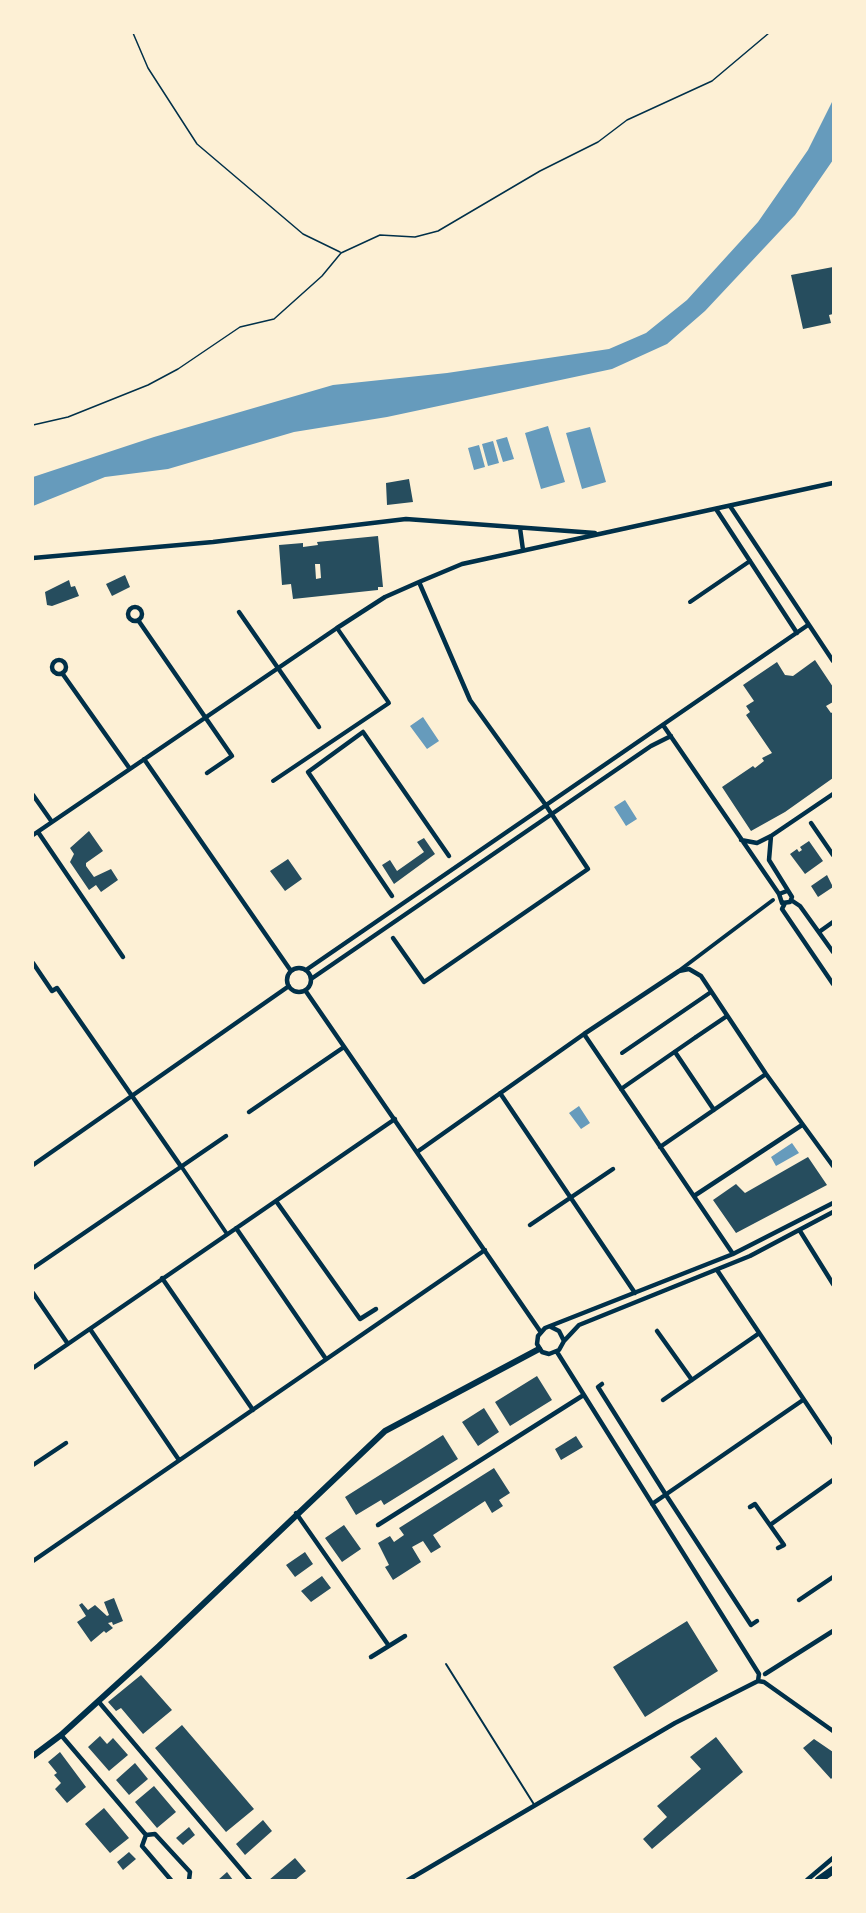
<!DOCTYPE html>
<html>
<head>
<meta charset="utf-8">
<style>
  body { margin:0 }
  #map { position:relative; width:866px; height:1913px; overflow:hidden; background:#fdf0d5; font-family:"Varela Round",sans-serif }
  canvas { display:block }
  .frame { position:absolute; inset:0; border:34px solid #fdf0d5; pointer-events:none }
</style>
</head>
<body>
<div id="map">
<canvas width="866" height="1913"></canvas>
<div class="frame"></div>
</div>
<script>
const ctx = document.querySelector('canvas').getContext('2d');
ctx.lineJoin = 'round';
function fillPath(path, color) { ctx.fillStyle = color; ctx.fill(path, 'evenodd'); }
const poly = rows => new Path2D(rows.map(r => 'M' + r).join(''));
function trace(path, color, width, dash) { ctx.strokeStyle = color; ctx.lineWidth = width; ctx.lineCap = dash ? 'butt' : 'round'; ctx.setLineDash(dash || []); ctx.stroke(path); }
fillPath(poly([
  [833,100,833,160,795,215,705,311,667,344,612,369,387,417,294,432,168,469,105,477,33,506,33,477,154,437,333,385,447,373,609,349,646,333,687,300,758,222,808,150],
  [548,426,565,482,541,489,525,433],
  [590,427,606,482,582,489,566,433],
  [507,437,514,459,503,462,496,440],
  [493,441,499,463,488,466,482,444],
  [479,445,485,467,474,470,468,448],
  [423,717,439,741,427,749,410,726],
  [625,800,637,819,626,826,614,807],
  [579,1106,590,1123,581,1129,569,1113],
  [792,1143,799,1153,776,1166,771,1157]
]), '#669bbc');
fillPath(poly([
  [833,267,833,314,829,315,831,323,803,329,791,275],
  [409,479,413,502,387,505,386,483],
  [378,536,383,587,378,587,378,590,293,599,291,584,282,585,279,545,303,543,303,547,318,545,317,542],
  [315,564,320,564,321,578,316,579],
  [125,575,130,587,112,596,106,584],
  [69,580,71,587,75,586,79,596,52,606,47,605,45,592],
  [815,660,833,687,833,702,826,706,831,713,833,712,833,778,785,812,751,831,722,787,753,766,755,768,764,761,762,758,772,753,746,715,750,712,746,706,754,701,743,685,777,662,785,675,793,676],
  [89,831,103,851,86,863,86,866,94,877,111,869,118,880,101,892,96,885,89,890,70,862,74,854,70,848],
  [424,838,435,854,394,884,382,865,390,860,397,871,424,852,417,842],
  [809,841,823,861,805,874,790,854,797,849,799,852,802,850,800,847],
  [288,859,302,879,285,891,270,871],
  [827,875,833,887,818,897,811,886],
  [808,1157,827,1185,736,1233,713,1200,736,1184,745,1193],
  [537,1376,552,1400,510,1426,495,1402],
  [484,1408,499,1432,478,1446,462,1422],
  [443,1435,458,1459,384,1505,381,1500,356,1515,345,1497],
  [576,1436,583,1447,561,1460,555,1449],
  [494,1468,510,1493,499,1500,503,1506,492,1513,485,1501,433,1535,441,1547,431,1553,423,1541,412,1547,421,1562,393,1580,385,1567,389,1565,378,1543,390,1536,394,1542,404,1535,399,1528],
  [344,1525,361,1549,342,1562,325,1538],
  [305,1552,313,1564,295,1577,286,1565],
  [322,1576,331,1588,311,1602,301,1591],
  [114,1598,123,1621,113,1625,112,1622,108,1623,113,1628,106,1633,104,1631,91,1642,77,1622,86,1616,79,1605,82,1603,88,1610,95,1605,107,1616,109,1615,104,1602],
  [687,1621,718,1671,645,1717,613,1667],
  [141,1675,172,1710,143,1734,121,1708,116,1711,108,1702],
  [182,1725,254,1809,226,1832,155,1748],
  [100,1736,107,1744,113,1738,128,1755,109,1771,88,1747],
  [716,1737,743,1772,652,1849,643,1839,667,1817,657,1806,701,1769,690,1757],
  [814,1739,833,1752,833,1777,831,1779,803,1748],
  [60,1752,86,1787,67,1803,55,1789,61,1783,54,1775,57,1773,48,1762],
  [135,1763,148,1779,129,1795,116,1780],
  [154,1786,176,1812,157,1828,135,1802],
  [104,1808,129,1838,110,1853,85,1824],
  [263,1820,272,1831,245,1855,236,1844],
  [189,1827,195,1835,183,1845,176,1838],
  [129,1852,136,1859,123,1870,117,1862],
  [295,1858,306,1871,295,1880,269,1880],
  [227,1872,233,1880,218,1880]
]), '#264d5e');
trace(poly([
  [133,33,148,68,197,144,303,234,340,252],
  [33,425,68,417,148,385,178,369,240,327,274,319,322,276,341,253,380,235,415,237,438,231,540,171,598,142,627,120,712,81,769,33]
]), '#003049', 1.5);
trace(poly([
  [446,1664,535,1806]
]), '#003049', 2);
trace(poly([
  [690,602,750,561],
  [273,781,389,703,337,628],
  [680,970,773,900],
  [622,1053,711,992],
  [621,1089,696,1037],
  [181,1166,227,1234]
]), '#003049', 4);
trace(poly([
  [730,506,833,661],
  [716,509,797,633],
  [520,528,523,550],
  [33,558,213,542,406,519,595,533],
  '128 614a7 7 0 1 1 14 0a7 7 0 1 1-14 0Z',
  [239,612,319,727],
  [138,620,232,756,207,773],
  '52 667a7 7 0 1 1 14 0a7 7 0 1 1-14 0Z',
  [62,673,130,769],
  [663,725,779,894],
  [144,759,291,971],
  [33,795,52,822],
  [811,823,833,855],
  [38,832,123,957],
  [33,835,337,628,385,597,419,582,462,564,833,483],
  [771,836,769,860,792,897,790,902,782,903,779,894,787,891],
  [741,840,757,843,771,836,833,794],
  [392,896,308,772,363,732,449,856],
  [791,900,800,906,833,952],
  [785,903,782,909,833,984],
  [819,932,833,922],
  [393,938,424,982,588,869,545,804,470,700,419,582],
  [33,963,52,991,57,988,180,1165],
  '287 980a12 12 0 1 1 24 0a12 12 0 1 1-24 0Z',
  [306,970,808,625],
  [311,979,651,746,671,736],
  [305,990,540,1331],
  [584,1034,733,1254],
  [696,1037,727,1016],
  [675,1052,714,1110],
  [500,1093,635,1293],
  [249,1112,344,1047],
  [660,1147,766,1074],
  [417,1152,584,1034,679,971,689,969,701,976,766,1074,833,1166],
  [33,1165,289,986],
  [694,1196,802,1125],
  [276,1201,360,1319,376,1309],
  [530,1225,613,1169],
  [236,1228,326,1359],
  [800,1231,833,1284],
  [33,1268,226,1136],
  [717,1270,833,1443],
  [162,1278,253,1410],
  [33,1293,68,1344],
  [551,1327,559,1331,564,1341,559,1350,549,1354,542,1352,537,1344,538,1336,545,1328,733,1254,833,1203],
  [90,1329,179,1460],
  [657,1331,692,1380],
  [564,1341,579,1325,750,1256,833,1212],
  [557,1352,759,1674],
  [33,1368,395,1119],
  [602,1384,598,1387,666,1495,751,1625,757,1621],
  [663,1400,758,1334],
  [33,1465,66,1443],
  [652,1504,803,1400],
  [750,1507,755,1504,784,1545,778,1548],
  [296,1513,389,1646],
  [378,1525,582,1396],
  [770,1525,833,1480],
  [33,1561,485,1250],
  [799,1600,833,1577],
  [371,1657,405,1636],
  [759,1674,758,1681,764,1682,833,1731],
  [765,1674,833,1631],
  [98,1701,250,1880],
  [61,1735,146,1835,155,1834,190,1872,189,1880],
  [146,1835,142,1846,171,1880],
  [408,1880,675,1723,758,1681],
  [807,1880,833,1858]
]), '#003049', 4.5);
trace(poly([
  [33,1756,61,1735,159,1646,385,1431,539,1349]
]), '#003049', 6);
trace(poly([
  [819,1880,833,1870]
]), '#003049', 8);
</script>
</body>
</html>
